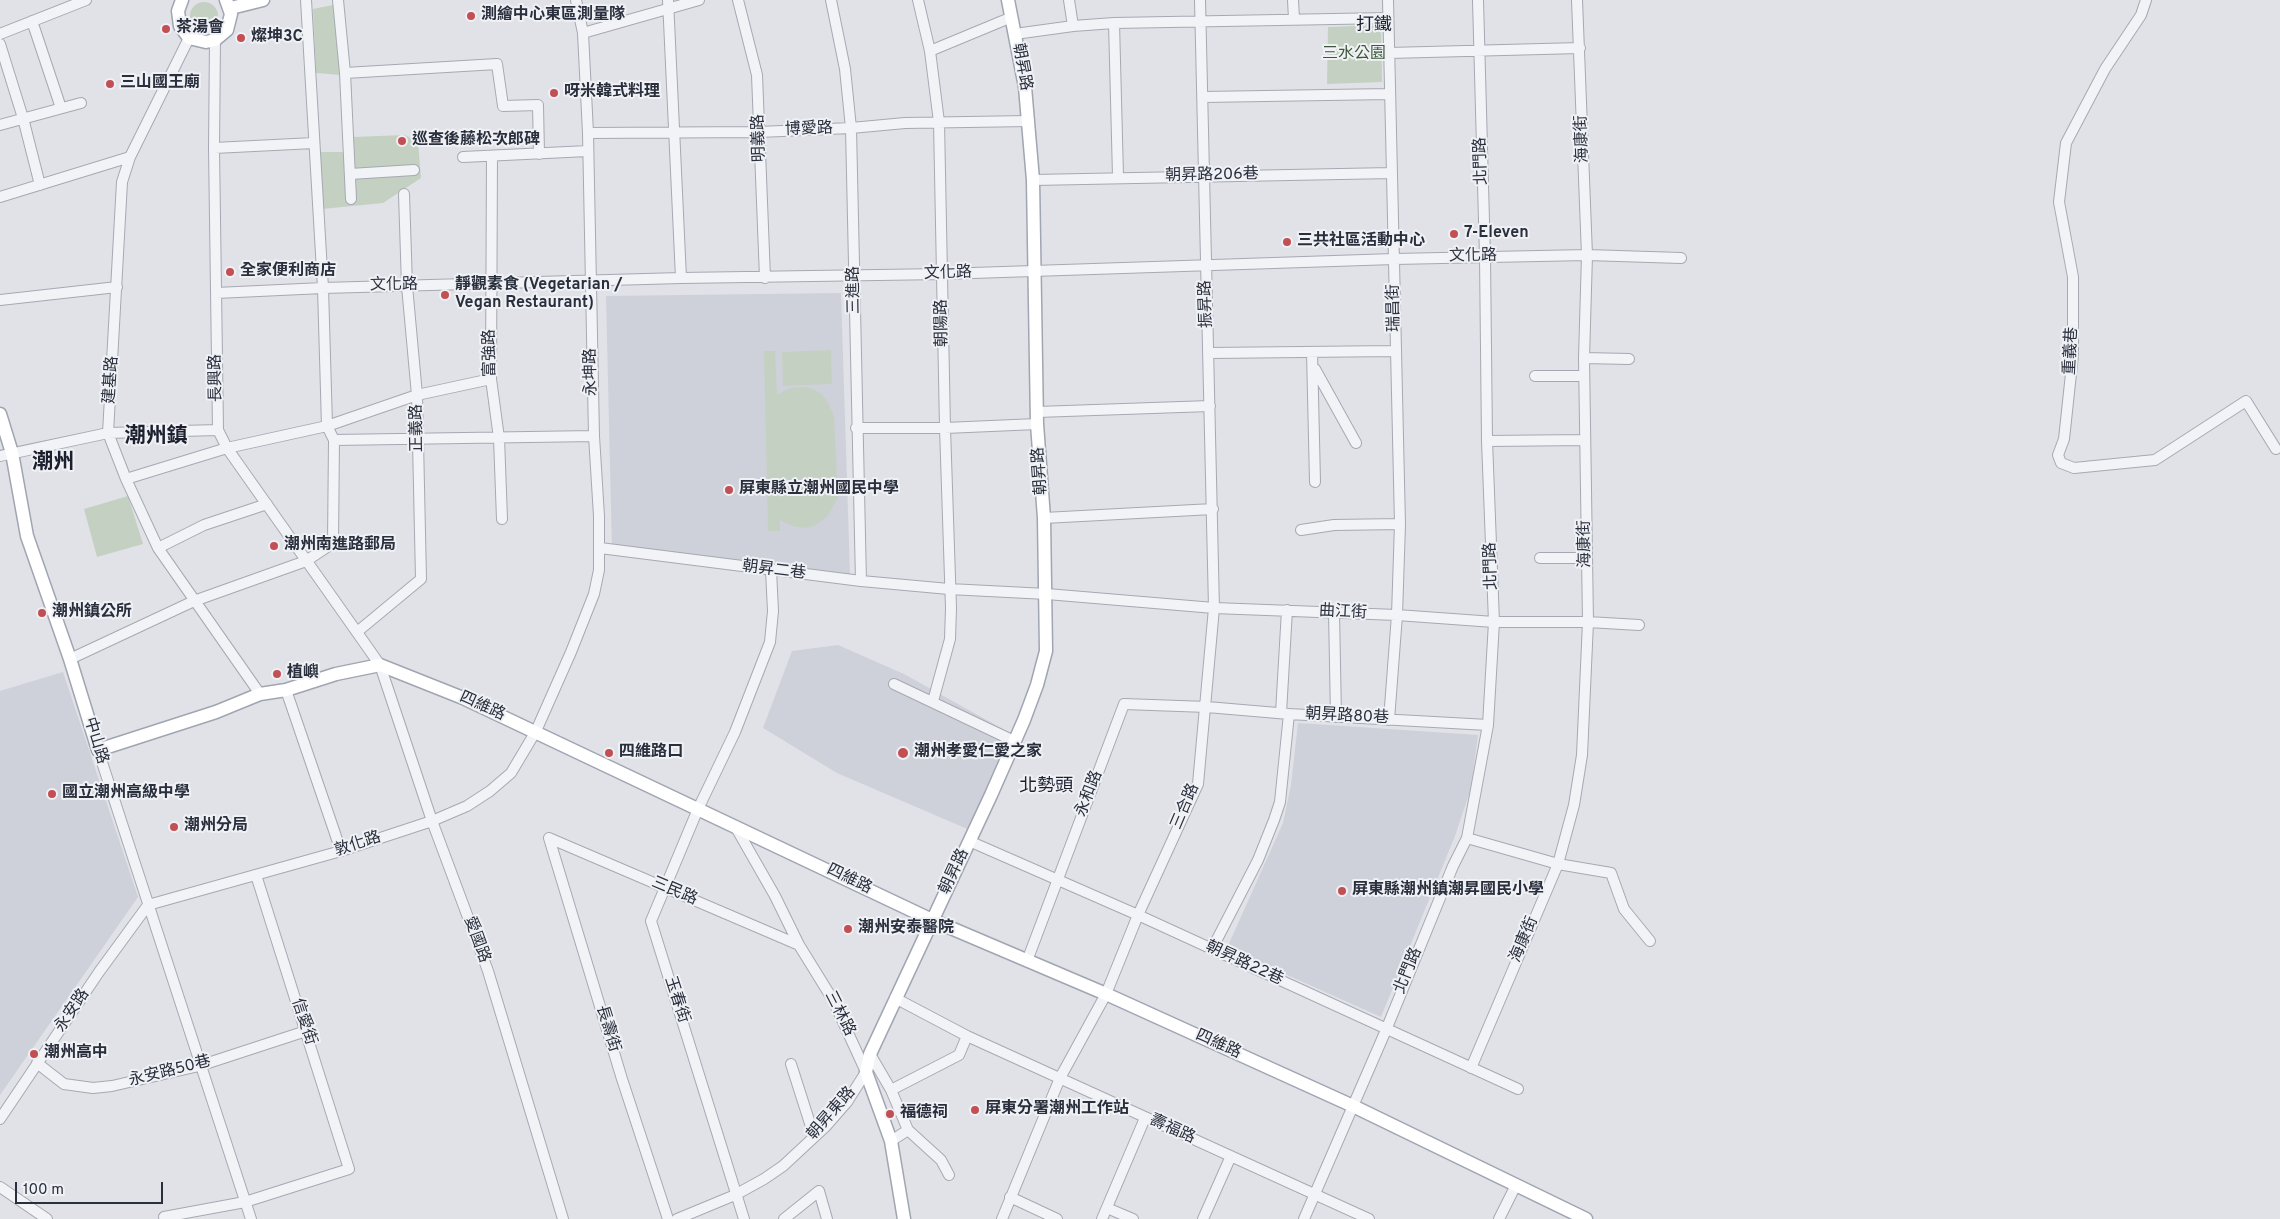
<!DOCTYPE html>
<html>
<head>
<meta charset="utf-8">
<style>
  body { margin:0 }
  #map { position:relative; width:2280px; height:1219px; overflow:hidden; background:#e0e2e8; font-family:Overpass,sans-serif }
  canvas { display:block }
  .scale { position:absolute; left:15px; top:1182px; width:148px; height:22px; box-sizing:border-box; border:2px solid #2a2f3d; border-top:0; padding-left:6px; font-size:15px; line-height:18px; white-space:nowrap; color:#2a2f3d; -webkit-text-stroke:4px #eff1f5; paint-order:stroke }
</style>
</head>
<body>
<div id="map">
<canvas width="2280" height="1219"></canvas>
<div class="scale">100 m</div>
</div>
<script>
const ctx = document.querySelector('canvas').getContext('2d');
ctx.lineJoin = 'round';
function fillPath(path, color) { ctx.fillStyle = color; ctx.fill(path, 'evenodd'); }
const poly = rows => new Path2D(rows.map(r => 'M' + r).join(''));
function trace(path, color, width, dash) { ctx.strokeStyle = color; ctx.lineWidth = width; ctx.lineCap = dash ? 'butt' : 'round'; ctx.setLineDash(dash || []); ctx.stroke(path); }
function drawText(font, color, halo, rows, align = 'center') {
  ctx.font = font + ' Overpass,"Noto Sans TC",sans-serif'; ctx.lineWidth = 4; ctx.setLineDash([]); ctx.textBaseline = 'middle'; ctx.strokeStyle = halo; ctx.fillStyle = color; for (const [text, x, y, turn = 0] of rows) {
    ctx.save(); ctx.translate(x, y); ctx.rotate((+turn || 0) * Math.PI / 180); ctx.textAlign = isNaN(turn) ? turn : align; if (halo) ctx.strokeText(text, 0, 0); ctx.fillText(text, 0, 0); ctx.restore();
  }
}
fillPath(poly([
  [841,293,850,575,612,550,606,296],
  [838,645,904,674,1010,733,972,831,837,773,763,728,792,651],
  [63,672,138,897,0,1095,0,691],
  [1298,723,1478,735,1471,788,1455,836,1381,1017,1227,948,1283,823,1291,785]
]), '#ced1d9');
fillPath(poly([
  '190 16a14 14 0 1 1 28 0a14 14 0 1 1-28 0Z',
  [343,3,352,137,405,135,418,142,421,178,383,203,322,209,320,152,344,152,340,75,316,73,313,9],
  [1381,25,1382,82,1327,84,1328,27],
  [831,350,832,384,783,386,782,352],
  [764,351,775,351,777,395,790,388,805,387,813,389,820,393,826,399,834,416,838,498,827,517,814,526,807,528,792,526,780,520,780,531,768,531],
  [128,496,143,544,97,557,84,509]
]), '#c4d1c2');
const minor = poly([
  [338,0,345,73,497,64,503,106,538,105,539,154],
  [668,0,681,278],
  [738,0,757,75,765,278],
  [831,0,845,69,851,128,861,581],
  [918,0,930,51,939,122,945,428,951,608,950,639,933,701],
  [1069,0,1073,26],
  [1293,0,1294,19],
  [1388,0,1400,524,1397,615,1389,720],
  [2146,0,2141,15,2105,69,2066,143,2059,202,2073,277,2073,355,2064,439,2058,455,2061,463,2074,468,2155,460,2246,401,2276,449],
  [32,21,61,108],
  [1114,23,1118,176],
  [583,33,699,0],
  [0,34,86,0],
  [1015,34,1073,26,1114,23,1388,18],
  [189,38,130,157,122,182,108,433,126,479,158,548,260,694],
  [215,40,214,148,218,430,227,448,380,665,432,821,488,971,563,1219],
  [0,44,23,118,40,185],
  [930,51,1012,17],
  [1389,53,1580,48],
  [345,73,351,199],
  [1203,97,1390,94],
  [0,125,81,103],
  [588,133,759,132,851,128,905,123,1029,121],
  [214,148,314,143],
  [492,156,491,379,499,438,502,519],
  [463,157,588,151],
  [350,174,414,170],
  [1033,180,1392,173],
  [0,197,130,157],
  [216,293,323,288,681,278,943,274,1394,259,1587,255,1681,258],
  [0,300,117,287],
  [1312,352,1315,482],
  [1209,353,1395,351],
  [1584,358,1629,359],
  [1315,369,1356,443],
  [1535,376,1584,376],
  [1037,412,1210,406],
  [856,428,945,428,1037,424],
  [334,440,594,436],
  [1487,441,1585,440],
  [0,456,108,433,218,430],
  [126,479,227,448,327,426,417,395,491,379],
  [1044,518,1213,509],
  [1301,530,1334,525,1400,524],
  [158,548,204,525,267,504],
  [600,548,861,581,949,589,1047,594,1214,608,1397,615,1494,622,1588,622,1639,625],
  [1540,558,1587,558],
  [1334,612,1336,717],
  [357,632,421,579,417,395,407,286,404,194],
  [70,659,194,601,306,561,333,543,334,440,327,426,323,288,306,0],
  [894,684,1014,741],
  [286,690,341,851],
  [1281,713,1287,610],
  [98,750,251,1219],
  [549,838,622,1079,668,1219],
  [549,838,799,945],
  [1467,838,1558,864,1611,873,1624,909,1650,941],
  [969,841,1138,915,1518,1089],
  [148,905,341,851,432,821,467,806,490,791,511,773,536,731,571,652,594,594,599,570,599,516,594,436,588,133,583,33,576,0],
  [1212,949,1258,860,1274,820,1280,802,1289,714],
  [1027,961,1124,704,1207,707,1289,714,1488,725],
  [895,998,967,1036,1369,1219],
  [870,1054,891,1090,908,1130,941,1160,949,1175],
  [37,1063,64,1084,93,1088,112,1086,199,1066,306,1031],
  [791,1064,814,1136],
  [1471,1068,1558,864,1574,805,1582,755,1588,622,1584,358,1587,255,1577,0],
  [891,1090,959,1055,967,1036],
  [0,1119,99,972,148,905],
  [891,1141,908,1130],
  [0,1187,47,1219],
  [1010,1197,1057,1219],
  [1107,1208,1133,1219],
  [164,1217,245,1202,349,1169,256,875],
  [677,1219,735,1195,764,1179,783,1166,826,1126,847,1102,866,1072,833,1000,799,945,775,896,735,826],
  [744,1219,651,921,698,809,735,732,770,642,773,611,771,570],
  [784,1219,819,1191,827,1219],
  [1002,1219,1060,1078,1106,994,1138,915,1198,784,1214,608,1200,0],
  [1102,1219,1145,1118],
  [1203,1219,1231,1156],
  [1304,1219,1386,1030,1453,866,1467,838,1488,725,1494,622,1487,441,1485,257,1478,0],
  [1499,1219,1516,1185]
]);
const major = poly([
  [182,0,178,11,180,26,189,38,206,42,215,40,227,30,231,14,226,0],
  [231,8,263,0],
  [0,414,12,453,27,536,70,659,98,750,216,712,260,694,286,690,336,674,380,665,463,698,932,920,1106,994,1353,1106,1586,1219],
  [904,1219,891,1141,866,1072,870,1054,991,795,1024,720,1037,685,1046,651,1044,518,1037,424,1033,180,1025,87,1008,0]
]);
trace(minor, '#a6a9b1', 12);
trace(major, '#a0a5b2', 15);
trace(minor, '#f2f3f6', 10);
trace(major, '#fff', 12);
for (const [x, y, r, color] of [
  [471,16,5,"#c24f53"],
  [166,29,5,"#c24f53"],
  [241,38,5,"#c24f53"],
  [110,84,5,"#c24f53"],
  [554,93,5,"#c24f53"],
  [402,141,5,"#c24f53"],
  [1454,234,5,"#c24f53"],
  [1287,242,5,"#c24f53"],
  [230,272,5,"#c24f53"],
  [445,295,5,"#c24f53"],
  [729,490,5,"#c24f53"],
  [274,546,5,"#c24f53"],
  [42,613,5,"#c24f53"],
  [277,674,5,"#c24f53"],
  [609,753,5,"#c24f53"],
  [903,753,6,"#c24f53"],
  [52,794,5,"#c24f53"],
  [174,827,5,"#c24f53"],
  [1342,891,5,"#c24f53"],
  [848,929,5,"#c24f53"],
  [34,1054,5,"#c24f53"],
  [975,1110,5,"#c24f53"],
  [890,1114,5,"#c24f53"]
]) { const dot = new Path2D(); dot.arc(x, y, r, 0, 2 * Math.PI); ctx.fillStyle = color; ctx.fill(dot); trace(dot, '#eff1f5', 2); }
drawText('bold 16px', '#2a2f3d', '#eff1f5', [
  ["測繪中心東區測量隊",481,16],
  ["茶湯會",176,29],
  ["燦坤3C",251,38],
  ["三山國王廟",120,84],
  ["呀米韓式料理",564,93],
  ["巡查後藤松次郎碑",412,141],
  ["7-Eleven",1464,234],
  ["三共社區活動中心",1297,242],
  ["全家便利商店",240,272],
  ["靜觀素食 (Vegetarian /",455,286],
  ["Vegan Restaurant)",455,304],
  ["屏東縣立潮州國民中學",739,490],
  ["潮州南進路郵局",284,546],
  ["潮州鎮公所",52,613],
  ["植嶼",287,674],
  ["四維路口",619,753],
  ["潮州孝愛仁愛之家",914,753],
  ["國立潮州高級中學",62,794],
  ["潮州分局",184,827],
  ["屏東縣潮州鎮潮昇國民小學",1352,891],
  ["潮州安泰醫院",858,929],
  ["潮州高中",44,1054],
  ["屏東分署潮州工作站",985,1110],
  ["福德祠",900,1114]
], 'left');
drawText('16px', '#3b5839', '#eff1f5', [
  ["三水公園",1354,55]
]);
drawText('16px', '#2a2f3d', '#eff1f5', [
  ["朝昇路",1021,67,80],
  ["博愛路",809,130,-2],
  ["明義路",760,138,-92],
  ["海康街",1583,139,-92],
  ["北門路",1482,161,-92],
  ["朝昇路206巷",1212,176,-1],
  ["文化路",1473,257,-1],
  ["文化路",948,274,-2],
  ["文化路",394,286,-1],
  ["三進路",855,290,-91],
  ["振昇路",1207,304,-92],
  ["瑞昌街",1395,308,-91],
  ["朝陽路",943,323,-91],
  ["重義巷",2072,351,-87],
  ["富強路",491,353,-91],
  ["永坤路",592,372,-91],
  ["長興路",217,378,-91],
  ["建基路",112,380,-86],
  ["正義路",418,428,-91],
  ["朝昇路",1041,471,-94],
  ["海康街",1586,544,-91],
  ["北門路",1492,566,-92],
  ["朝昇二巷",774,571,7],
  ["曲江街",1343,613,3],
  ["四維路",482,707,24],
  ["朝昇路80巷",1347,717,3],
  ["中山路",95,741,73],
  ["永和路",1090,794,-69],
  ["三合路",1186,807,-67],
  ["敦化路",358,845,-18],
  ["朝昇路",955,872,-65],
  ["四維路",849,880,26],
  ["三民路",674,892,23],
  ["愛國路",476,940,70],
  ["海康街",1525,940,-67],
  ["朝昇路22巷",1244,964,25],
  ["北門路",1409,971,-68],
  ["玉春街",676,1000,72],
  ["永安路",73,1011,-56],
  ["三林路",839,1014,63],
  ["信愛街",303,1022,72],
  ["長壽街",607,1029,73],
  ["四維路",1218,1045,24],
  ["永安路50巷",170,1072,-14],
  ["朝昇東路",832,1114,-49],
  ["壽福路",1172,1130,24]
]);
drawText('18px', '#1c202e', '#eff1f5', [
  ["打鐵",1374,26],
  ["北勢頭",1046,787]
]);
drawText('bold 21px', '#1c202e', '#eff1f5', [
  ["潮州鎮",156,438],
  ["潮州",53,464]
]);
</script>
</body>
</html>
